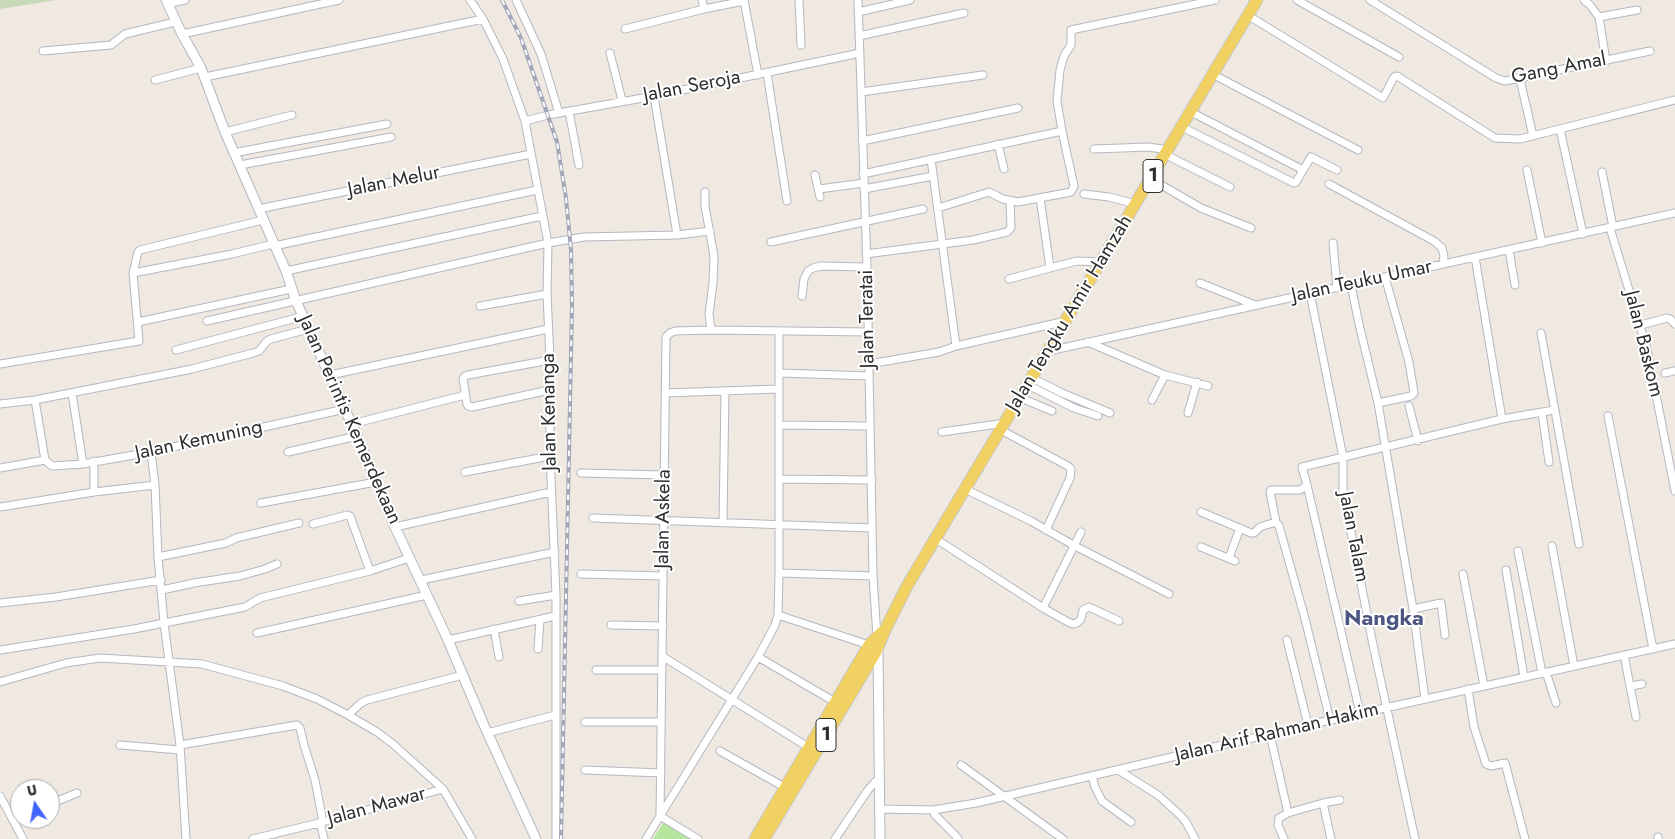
<!DOCTYPE html>
<html>
<head>
<meta charset="utf-8">
<style>
  body { margin:0 }
  #map { position:relative; width:1675px; height:839px; overflow:hidden; background:#efe9e1; font-family:Jost,sans-serif }
  canvas { display:block }
  .north { position:absolute; left:10px; top:779px; width:50px; height:50px; box-sizing:border-box; background:#fff; border:1px solid #ababab; border-radius:50%; rotate:348deg; font-size:14px; font-weight:700; line-height:20px; text-align:center; color:#2e2e2e }
  .north::after { content:''; display:block; margin:auto; width:18px; height:22px; background:#4264fb; clip-path:polygon(50% 0,100% 100%,50% 72%,0 100%) }
</style>
</head>
<body>
<div id="map">
<canvas width="1675" height="839"></canvas>
<div class="north">U</div>
</div>
<script>
const ctx = document.querySelector('canvas').getContext('2d');
ctx.lineJoin = 'round';
function fillPath(path, color) { ctx.fillStyle = color; ctx.fill(path, 'evenodd'); }
const poly = rows => new Path2D(rows.map(r => 'M' + r).join(''));
function trace(path, color, width, dash) { ctx.strokeStyle = color; ctx.lineWidth = width; ctx.lineCap = dash ? 'butt' : 'round'; ctx.setLineDash(dash || []); ctx.stroke(path); }
function drawText(font, color, halo, rows, align = 'center') {
  ctx.font = font + ' Jost,sans-serif'; ctx.lineWidth = 4; ctx.setLineDash([]); ctx.textBaseline = 'middle'; ctx.strokeStyle = halo; ctx.fillStyle = color; for (const [text, x, y, turn = 0] of rows) {
    ctx.save(); ctx.translate(x, y); ctx.rotate((+turn || 0) * Math.PI / 180); ctx.textAlign = isNaN(turn) ? turn : align; if (halo) ctx.strokeText(text, 0, 0); ctx.fillText(text, 0, 0); ctx.restore();
  }
}
fillPath(poly([
  [663,823,694,839,653,839]
]), '#b6e59e');
fillPath(poly([
  [0,0,56,0,0,9]
]), '#c8d9b8');
const minor = poly([
  [470,0,483,19,503,59,525,121,548,243,547,294,550,360,550,456,556,595,556,839],
  [516,0,541,54,559,113],
  [744,0,758,75],
  [799,0,801,45],
  [858,0,867,267,873,576,877,637],
  [1297,0,1399,57],
  [1370,0,1496,78,1505,81,1650,51],
  [1584,0,1590,5,1599,17,1606,61],
  [167,4,185,0],
  [704,9,744,1],
  [858,12,910,0],
  [1249,16,1383,98,1394,77,1397,76,1495,138,1520,139,1675,100],
  [1599,17,1637,10],
  [625,29,704,9,702,0],
  [182,34,339,0],
  [859,36,964,13],
  [43,51,111,45,125,34,175,22],
  [610,53,622,100],
  [767,73,787,201],
  [1214,75,1358,150],
  [205,77,483,19],
  [1520,79,1533,136],
  [155,80,201,68],
  [861,92,983,75],
  [654,96,677,235],
  [569,111,579,165],
  [1191,112,1303,170],
  [525,121,548,115,654,96,860,53],
  [1182,127,1294,183,1296,182,1311,157,1337,170],
  [1560,129,1583,234],
  [225,132,292,115],
  [862,141,1018,108],
  [998,144,1004,169],
  [1094,149,1148,147,1169,150],
  [233,153,387,124],
  [1166,155,1230,187],
  [931,159,956,346],
  [240,165,391,137],
  [1527,170,1542,243],
  [1602,172,1613,227],
  [863,174,1062,131],
  [815,175,820,197],
  [1151,179,1201,208,1251,228],
  [1329,184,1434,241,1442,248,1444,256,1443,264],
  [819,189,864,183],
  [864,189,933,176],
  [705,192,705,206,714,256,713,283,709,314,711,330],
  [1084,194,1109,197,1136,204],
  [1040,198,1050,268,1077,261,1102,262],
  [938,208,989,192,1003,199,1018,202,1071,192,1074,186,1062,131,1057,101,1060,70,1064,56,1071,45,1071,30,1215,0],
  [258,209,531,154],
  [1610,228,1647,349,1675,491],
  [771,242,923,209],
  [1333,243,1337,288],
  [274,246,537,190],
  [1509,250,1515,285],
  [866,254,973,240,1007,232,1011,228,1010,201],
  [1475,257,1502,419],
  [286,271,542,216],
  [133,273,232,254,273,244],
  [1009,279,1050,268],
  [1200,283,1255,305],
  [1351,285,1359,324,1378,403,1413,609,1425,699],
  [1310,293,1343,457,1343,491,1372,640,1415,839],
  [802,296,804,279,808,271,813,268,821,266,867,267],
  [480,306,547,294],
  [207,321,548,243,584,237,677,235,710,231],
  [138,322,291,289],
  [1641,325,1667,318,1670,319,1675,324],
  [1541,333,1579,544],
  [1088,342,1165,375,1208,386],
  [176,350,304,316],
  [1049,351,1675,213],
  [0,364,139,341,133,273,138,252,140,250,263,220],
  [869,364,939,352,956,346,1066,321],
  [779,373,869,376],
  [1665,373,1675,371],
  [330,375,548,329],
  [1032,378,1062,393,1110,413],
  [1028,385,1074,408,1098,416],
  [549,390,472,407,468,406,467,404,463,379,465,376,468,375,550,360],
  [72,393,83,464],
  [665,393,779,389],
  [1021,398,1052,411],
  [35,400,45,460,52,466,83,464,151,452,345,409],
  [1152,400,1165,375],
  [1378,403,1411,396,1414,393,1409,362,1385,277],
  [0,404,35,400,192,369,253,353,259,351,267,341,271,339,308,329],
  [1409,406,1418,441],
  [1188,413,1197,382],
  [1542,413,1549,462],
  [1608,416,1653,649],
  [352,424,465,395],
  [779,425,870,426],
  [1001,430,1068,466,1071,469,1070,478,1046,530],
  [942,432,1005,423],
  [151,452,155,485,158,557,164,623,180,745,186,839],
  [288,452,357,436],
  [0,468,45,460],
  [465,472,550,456],
  [581,473,664,475],
  [779,479,872,480],
  [1307,485,1360,713],
  [965,489,1031,521,1075,546,1169,594],
  [94,492,94,461],
  [261,503,376,482],
  [0,507,94,492,155,485],
  [1201,512,1251,533,1254,533,1260,527,1276,522],
  [593,518,872,528],
  [723,523,725,391],
  [313,524,347,515,350,516,370,571],
  [395,527,551,492],
  [936,539,1043,608,1068,622,1073,624,1077,623,1081,619,1083,610,1089,607,1119,621],
  [1552,546,1574,666],
  [1201,547,1235,561],
  [1518,551,1542,673],
  [158,557,226,543,236,538,299,523],
  [1229,558,1240,528],
  [1506,570,1524,677],
  [779,573,873,576],
  [581,574,663,576],
  [1463,574,1484,686],
  [421,580,555,552],
  [162,590,194,583,240,576,265,569,277,564],
  [519,601,556,595],
  [0,603,56,597,161,580],
  [1043,608,1081,532],
  [1413,609,1441,603,1445,635],
  [778,615,869,645],
  [611,625,663,626],
  [494,629,499,657],
  [257,633,427,595],
  [448,640,555,616],
  [1287,640,1308,725],
  [538,649,540,620],
  [0,650,134,629,245,607,260,598,370,571,409,558],
  [1624,655,1636,717],
  [662,656,808,747],
  [758,657,835,702],
  [596,670,662,670],
  [1546,672,1556,703],
  [0,682,66,663,100,658,202,664,283,686,317,699,348,715,377,732,393,744,443,789,472,839],
  [1631,686,1642,684],
  [1468,689,1474,727,1486,764,1491,766,1505,763,1525,839],
  [348,715,361,703,367,700,463,675],
  [1330,720,1304,615,1279,526,1276,522,1270,492,1271,490,1300,490,1307,485,1302,467,1502,419,1554,410],
  [585,722,661,722],
  [487,733,555,715],
  [1270,734,1288,813],
  [120,745,180,750],
  [180,745,297,725,300,728,304,745,315,780,323,822],
  [720,751,786,788],
  [961,765,1063,839],
  [585,770,661,773],
  [1118,770,1158,795,1181,816,1186,822,1195,839],
  [1092,776,1095,787,1102,801,1131,822],
  [0,796,23,839],
  [1323,803,1331,839],
  [50,804,77,793],
  [879,809,933,810,976,803,1308,725,1675,644],
  [933,810,935,815,956,836,958,839],
  [12,819,20,816],
  [320,822,324,839],
  [1658,837,1658,839],
  [253,839,323,822,443,789],
  [646,839,660,816,666,337,670,333,675,331,711,330,868,332],
  [698,839,660,816,758,657,775,625,778,615,779,573,779,331],
  [835,839,868,790,875,782,879,780],
  [1284,839,1278,825,1279,818,1288,813,1323,803,1340,800]
]);
const tertiary = poly([
  [166,0,182,34,201,68,225,132,286,271,296,301,357,436,395,527,448,640,483,723,536,839],
  [878,649,880,839]
]);
const primary = poly([
  [755,839,869,645,882,632],
  [764,839,876,652,885,630,907,586,1257,0]
]);
trace(minor, '#b4b7c1', 9);
trace(tertiary, '#b4b7c1', 11);
trace(primary, '#c9c9c9', 13);
trace(minor, '#fff', 7);
trace(tertiary, '#fff', 9);
trace(primary, '#f2d163', 11);
const rail = poly([
  [502,0,521,38,557,142,566,198,571,250,572,306,561,839]
]);
trace(rail, '#a3a6b8', 4);
trace(rail, '#fff', 2, [5.5]);
for (const [x, y, w] of [
  [1153,176,20],
  [826,735,20]
]) { const box = new Path2D(); box.roundRect(x - w / 2, y - 16.5, w, 33, 4); ctx.fillStyle = '#fff'; ctx.fill(box); trace(box, '#2e2e2e', 1); }
drawText('bold 19px', '#2e2e2e', null, [
  ["1",1153,176],
  ["1",826,735]
]);
drawText('20px', '#2e2e2e', '#fff', [
  ["Gang Amal",1559,69,-11],
  ["Jalan Seroja",692,87,-11],
  ["Jalan Melur",394,182,-11],
  ["Jalan Teuku Umar",1362,282,-12],
  ["Jalan Tengku Amir Hamzah",1070,314,-59],
  ["Jalan Teratai",868,319,-91],
  ["Jalan Baskom",1643,344,76],
  ["Jalan Kenanga",550,412,-91],
  ["Jalan Perintis Kemerdekaan",349,420,66],
  ["Jalan Kemuning",199,441,-12],
  ["Jalan Askela",664,519,-89],
  ["Jalan Talam",1353,537,79],
  ["Jalan Arif Rahman Hakim",1277,733,-13],
  ["Jalan Mawar",377,807,-15]
]);
drawText('bold 22px', '#4d5680', '#fff', [
  ["Nangka",1384,620]
]);
</script>
</body>
</html>
